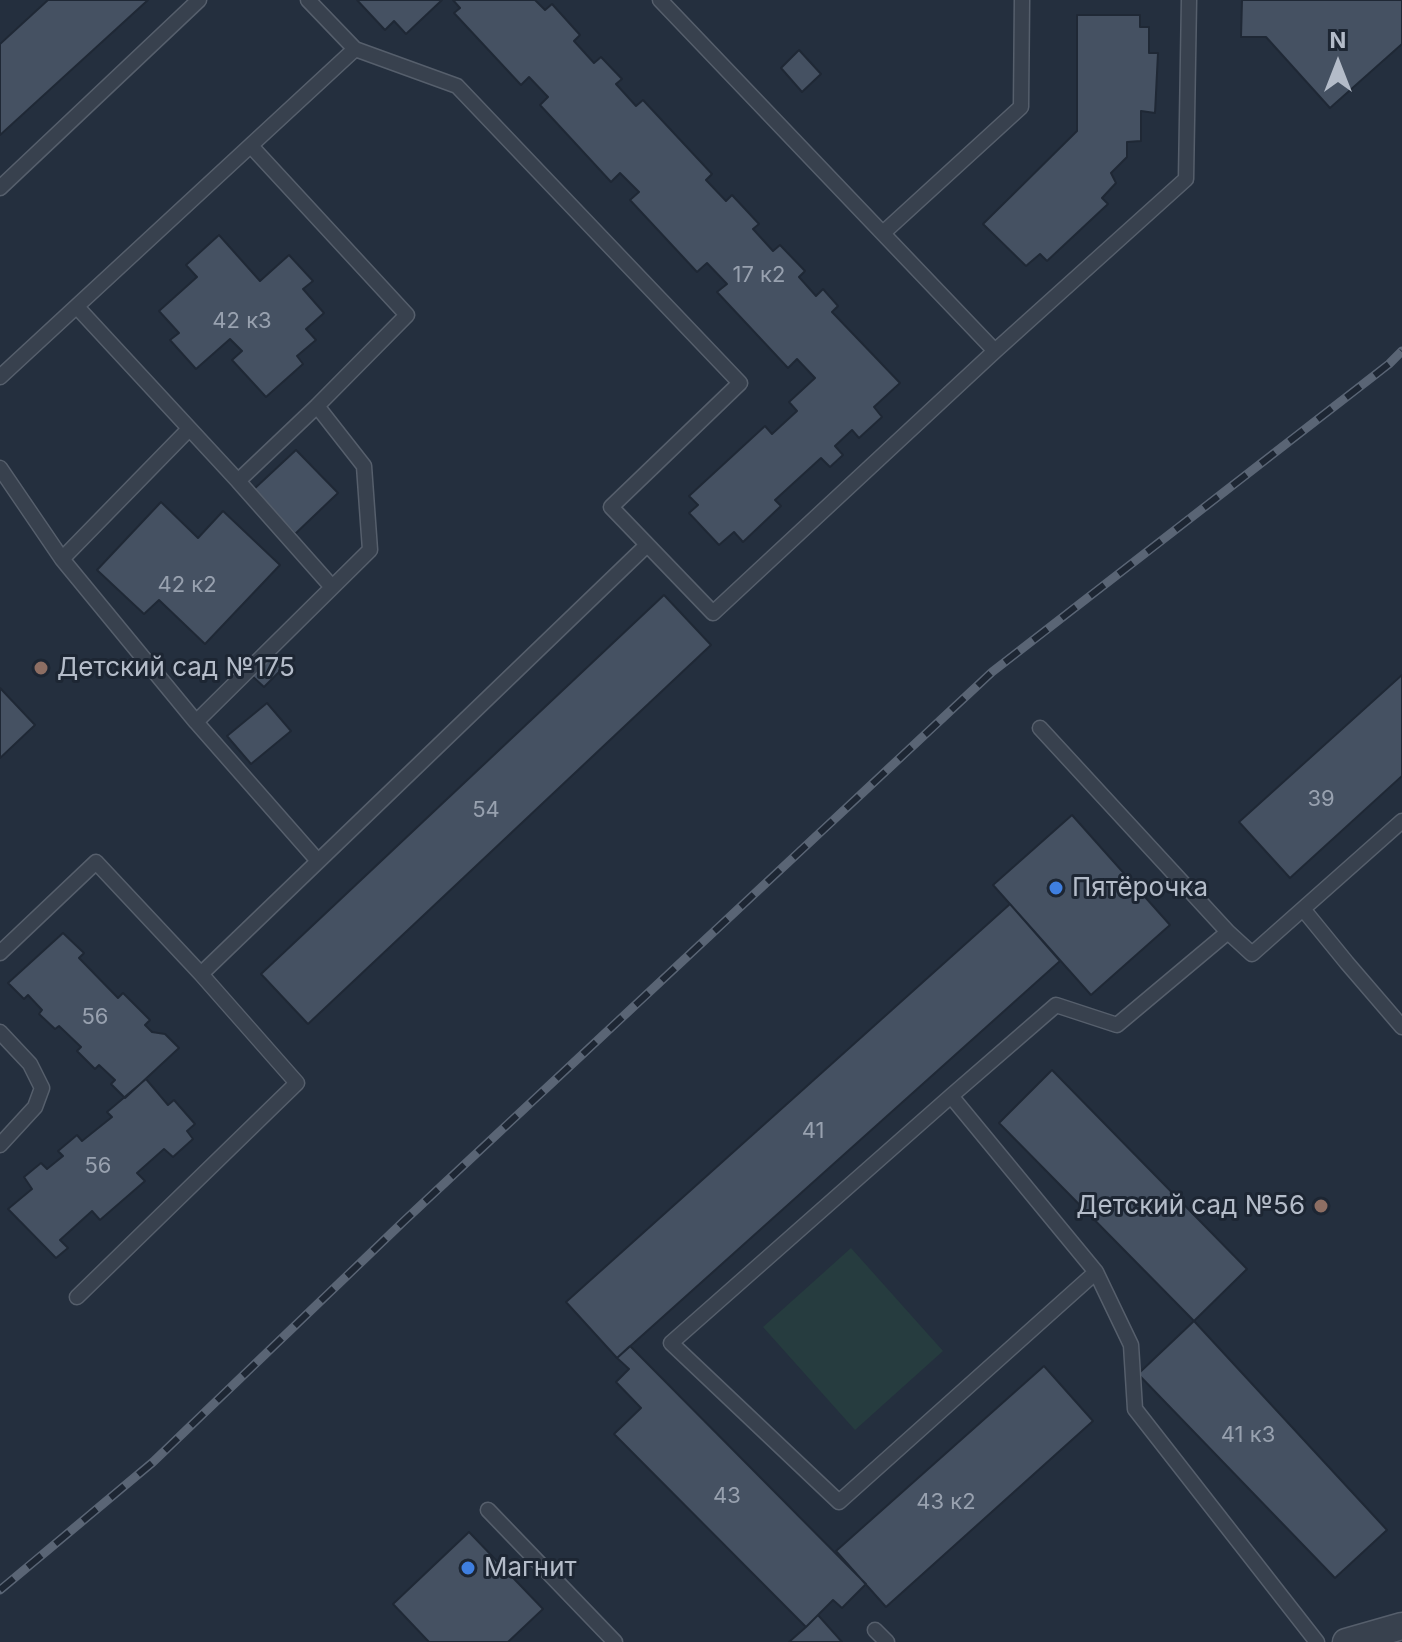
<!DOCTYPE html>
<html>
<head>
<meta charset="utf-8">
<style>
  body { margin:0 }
  #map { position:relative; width:1402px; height:1642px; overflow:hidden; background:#242f3e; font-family:Inter,sans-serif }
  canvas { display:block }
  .north { position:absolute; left:1298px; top:24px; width:80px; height:80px; -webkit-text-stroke:6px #1d2633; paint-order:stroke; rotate:0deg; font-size:22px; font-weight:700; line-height:32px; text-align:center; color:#b4bcc9 }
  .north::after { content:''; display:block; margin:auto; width:28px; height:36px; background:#b4bcc9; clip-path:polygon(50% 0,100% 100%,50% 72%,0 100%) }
</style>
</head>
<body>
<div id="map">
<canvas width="1402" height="1642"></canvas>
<div class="north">N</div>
</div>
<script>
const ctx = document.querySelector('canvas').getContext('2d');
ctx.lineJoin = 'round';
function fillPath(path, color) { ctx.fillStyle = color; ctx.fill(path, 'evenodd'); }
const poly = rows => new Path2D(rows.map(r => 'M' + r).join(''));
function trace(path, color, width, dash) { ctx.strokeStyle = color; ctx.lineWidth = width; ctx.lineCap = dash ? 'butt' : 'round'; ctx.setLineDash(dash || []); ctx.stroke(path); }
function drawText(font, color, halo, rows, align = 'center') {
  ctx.font = font + ' Inter,sans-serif'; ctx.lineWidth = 6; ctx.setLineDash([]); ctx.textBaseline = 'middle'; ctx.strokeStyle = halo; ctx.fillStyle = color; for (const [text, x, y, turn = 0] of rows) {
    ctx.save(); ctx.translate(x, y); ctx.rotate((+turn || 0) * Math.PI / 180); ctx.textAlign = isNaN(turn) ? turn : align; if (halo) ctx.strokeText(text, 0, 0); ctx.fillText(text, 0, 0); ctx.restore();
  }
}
fillPath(poly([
  [851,1248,943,1351,855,1430,763,1327]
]), '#263c3f');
const building = poly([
  [48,0,148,0,0,135,0,44,48,0],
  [357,0,442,0,406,34,394,21,385,30,357,0],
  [453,0,535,0,545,10,552,4,580,35,574,41,594,63,601,57,622,79,616,84,636,106,643,100,712,174,706,180,726,201,732,195,759,224,753,229,773,251,780,245,805,271,799,277,816,296,823,289,838,306,832,312,900,383,874,407,882,417,859,438,852,430,835,446,843,455,830,467,821,458,775,500,781,506,743,542,734,532,719,545,689,513,698,505,689,496,765,426,772,434,797,411,789,402,815,378,797,359,788,368,717,292,727,284,707,263,697,272,630,200,639,192,620,173,611,182,540,105,548,97,529,77,521,85,454,13,460,8,453,0],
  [1242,0,1402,0,1402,44,1330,108,1266,37,1241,37,1242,0],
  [1077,15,1140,15,1140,27,1149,27,1149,53,1158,53,1155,113,1141,111,1141,141,1127,142,1127,157,1111,173,1116,183,1102,198,1108,204,1047,261,1040,254,1026,266,983,224,1077,131,1077,15],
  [799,50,821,74,802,92,781,68,799,50],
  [219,235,260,281,289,255,313,281,303,289,324,313,306,329,316,340,297,356,303,364,266,397,232,360,242,351,230,339,196,369,170,340,179,333,159,311,197,277,186,265,219,235],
  [296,450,338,493,295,534,253,490,296,450],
  [161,502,198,538,223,511,280,565,205,644,159,600,144,614,97,570,161,502],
  [664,595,711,645,308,1024,261,974,664,595],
  [271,654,284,667,264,687,251,675,271,654],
  [1402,675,1402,776,1290,878,1239,822,1402,675],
  [0,688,35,725,0,758,0,688],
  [267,703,291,731,251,764,227,736,267,703],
  [1072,815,1170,925,1091,995,993,885,1072,815],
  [1010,904,1060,961,617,1358,566,1302,1010,904],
  [63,933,84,953,79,958,118,998,123,993,150,1020,145,1025,152,1032,165,1034,179,1048,125,1098,111,1084,115,1080,99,1065,95,1069,77,1051,81,1047,59,1026,55,1029,39,1014,42,1010,28,995,24,999,8,983,63,933],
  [1052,1070,1247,1269,1194,1321,999,1123,1052,1070],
  [146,1079,168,1105,174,1100,195,1124,187,1131,193,1139,173,1157,164,1149,137,1173,145,1181,100,1220,92,1211,60,1240,68,1248,56,1258,8,1209,32,1189,24,1177,41,1163,47,1169,63,1156,58,1151,77,1135,82,1141,112,1117,107,1112,146,1079],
  [1194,1321,1387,1530,1335,1578,1138,1374,1194,1321],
  [630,1346,866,1584,842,1608,833,1600,806,1627,614,1434,641,1408,616,1382,629,1369,617,1358,630,1346],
  [1044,1366,1093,1421,886,1607,836,1551,1044,1366],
  [469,1532,543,1609,508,1642,429,1642,393,1604,469,1532],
  [818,1615,842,1642,789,1642,806,1627,818,1615]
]);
fillPath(building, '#455162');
trace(building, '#1f2835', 2);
const lane = poly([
  [308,0,355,49,457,86,740,383,611,507,713,613,995,351,1186,179,1189,0],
  [660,0,995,351],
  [0,188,199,0],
  [883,233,1021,107,1022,0],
  [77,307,238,481,317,406,407,315,251,146],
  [0,377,355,49],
  [0,468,62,559,196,722,318,861],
  [238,481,332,587],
  [62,559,189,429],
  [196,722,370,550,364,466,317,406],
  [1040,728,1228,932,1252,954,1402,821],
  [1303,909,1347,963,1402,1027],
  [0,953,96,862,201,974,647,545],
  [0,1032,30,1064,42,1088,35,1107,0,1145],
  [951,1096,1096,1272,839,1502,671,1343,951,1096,1056,1005,1117,1025,1228,932],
  [1096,1272,1131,1345,1135,1409,1317,1642],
  [77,1297,297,1083,201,974],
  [488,1510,615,1642],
  [875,1630,887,1642]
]);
const street = poly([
  [1346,1642,1402,1626]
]);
trace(lane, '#565f6c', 17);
trace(street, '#565f6c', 29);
trace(lane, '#38414e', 14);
trace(street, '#38414e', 26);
const rail = poly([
  [0,1590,153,1462,404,1221,992,672,1389,364,1402,351]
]);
trace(rail, '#5a6575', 9);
trace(rail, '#1d2633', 6, [18]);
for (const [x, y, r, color] of [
  [41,668,8,"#8d6e63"],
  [1056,888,8,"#3f7fe0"],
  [1321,1206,8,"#8d6e63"],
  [468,1568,8,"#3f7fe0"]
]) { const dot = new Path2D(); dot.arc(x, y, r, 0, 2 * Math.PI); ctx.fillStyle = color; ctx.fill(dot); trace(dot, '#1d2633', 3); }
drawText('22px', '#98a1af', null, [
  ["17 к2",759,275],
  ["42 к3",242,321],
  ["42 к2",187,585],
  ["39",1321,799],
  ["54",486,810],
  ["56",95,1017],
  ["41",813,1131],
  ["56",98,1166],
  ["41 к3",1248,1435],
  ["43",727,1496],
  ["43 к2",946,1502]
]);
drawText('26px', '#b4bcc9', '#1d2633', [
  ["Детский сад №175",57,668],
  ["Пятёрочка",1072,888],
  ["Детский сад №56",1305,1206,"right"],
  ["Магнит",484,1568]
], 'left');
</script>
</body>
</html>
